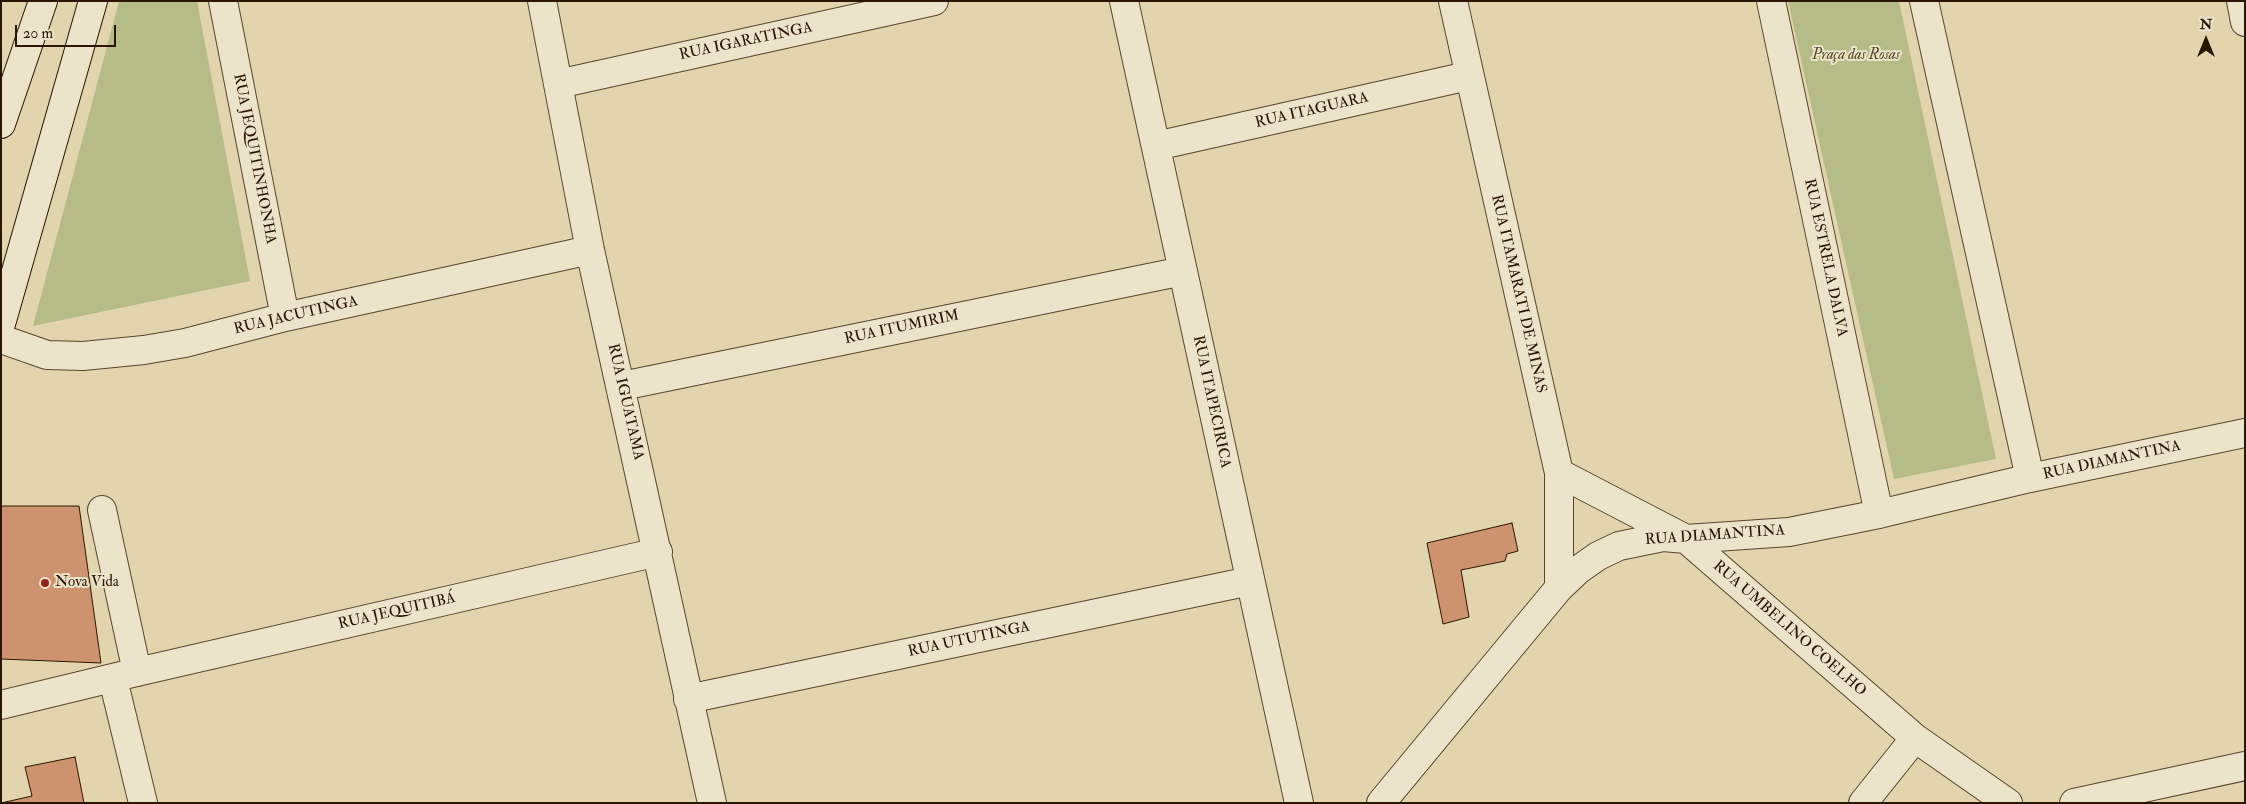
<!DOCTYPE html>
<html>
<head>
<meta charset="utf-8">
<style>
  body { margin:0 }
  #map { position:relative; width:2246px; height:804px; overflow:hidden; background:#e2d5ae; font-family:"IM FELL Double Pica",serif }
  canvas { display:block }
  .frame { position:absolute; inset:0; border:2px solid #2a1500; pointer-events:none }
  .north { position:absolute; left:2181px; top:15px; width:50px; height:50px; -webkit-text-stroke:4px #ece4ca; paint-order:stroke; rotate:0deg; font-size:14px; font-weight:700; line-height:20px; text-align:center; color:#2a1500 }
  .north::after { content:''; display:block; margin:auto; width:18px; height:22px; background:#2a1500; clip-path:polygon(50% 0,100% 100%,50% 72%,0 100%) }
  .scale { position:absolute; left:15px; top:25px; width:101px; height:22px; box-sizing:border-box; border:2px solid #2a1500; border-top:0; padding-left:6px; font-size:15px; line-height:18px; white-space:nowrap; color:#2a1500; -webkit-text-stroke:4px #ece4ca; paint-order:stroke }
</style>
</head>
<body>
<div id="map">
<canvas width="2246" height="804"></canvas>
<div class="frame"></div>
<div class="north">N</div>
<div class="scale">20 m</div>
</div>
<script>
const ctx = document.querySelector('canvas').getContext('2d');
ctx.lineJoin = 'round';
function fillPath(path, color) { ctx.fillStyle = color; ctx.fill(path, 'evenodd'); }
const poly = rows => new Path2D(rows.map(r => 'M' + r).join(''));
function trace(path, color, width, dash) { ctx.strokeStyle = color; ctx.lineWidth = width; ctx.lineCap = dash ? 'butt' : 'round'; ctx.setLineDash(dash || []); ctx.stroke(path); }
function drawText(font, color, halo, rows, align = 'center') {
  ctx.font = font + ' "IM FELL Double Pica",serif'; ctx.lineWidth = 4; ctx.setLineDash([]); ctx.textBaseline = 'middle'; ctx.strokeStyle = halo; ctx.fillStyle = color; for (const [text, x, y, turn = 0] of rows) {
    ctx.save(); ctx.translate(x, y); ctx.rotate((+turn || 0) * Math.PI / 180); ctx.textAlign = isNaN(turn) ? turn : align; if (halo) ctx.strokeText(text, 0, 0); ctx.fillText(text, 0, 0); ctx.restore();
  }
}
fillPath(poly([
  [119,1,197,1,250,281,33,326],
  [1788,1,1899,1,1996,459,1894,479]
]), '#b6bc88');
const building = poly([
  [1,506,79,506,101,663,1,659,1,506],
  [1512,523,1518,551,1507,554,1505,561,1461,570,1469,617,1443,624,1427,543,1512,523],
  [75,757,84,803,1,803,32,796,25,767,75,757]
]);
fillPath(building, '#cd936e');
trace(building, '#2a1500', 1);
const minor = poly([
  [223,1,285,317],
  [542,1,590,250,712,803],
  [1124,1,1299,803],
  [1453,1,1559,473,1559,588],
  [1771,1,1879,514],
  [1924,1,2030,478],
  [2241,1,2245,22],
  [558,84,934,1],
  [1156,146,1468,76],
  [1,339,47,355,83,356,144,350,185,343,285,317,590,250],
  [622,386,1183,271],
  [1559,473,1686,539,1915,738,2008,803],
  [102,510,137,672],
  [113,679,143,803],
  [688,699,1250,581],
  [1,705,137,672,658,552],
  [1381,803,1559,588,1578,570,1598,556,1619,546,1663,537,1686,539,1789,532,1879,514,2030,478,2245,433],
  [1863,803,1915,738],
  [2074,803,2245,766]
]);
const secondary = poly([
  [1,124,43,1],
  [1,324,93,1]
]);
trace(minor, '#58452c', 30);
trace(secondary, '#2a1500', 30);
trace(minor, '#ece4ca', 28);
trace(secondary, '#ece4ca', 28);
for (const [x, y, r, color] of [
  [45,583,5,"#8f2418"]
]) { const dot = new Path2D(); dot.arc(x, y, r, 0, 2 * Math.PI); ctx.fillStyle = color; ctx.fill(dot); trace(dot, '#ece4ca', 2); }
drawText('15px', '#2a1500', '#ece4ca', [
  ["RUA IGARATINGA",746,42,-12],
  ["RUA ITAGUARA",1312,111,-13],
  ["RUA JEQUITINHONHA",254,159,79],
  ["RUA ESTRELA DALVA",1825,258,78],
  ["RUA ITAMARATI DE MINAS",1518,294,77],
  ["RUA JACUTINGA",296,316,-13],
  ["RUA ITUMIRIM",902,328,-12],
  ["RUA IGUATAMA",625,402,77],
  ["RUA ITAPECIRICA",1211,402,78],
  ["RUA DIAMANTINA",2112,461,-12],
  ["RUA DIAMANTINA",1715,536,-4],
  ["RUA JEQUITIBÁ",397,612,-13],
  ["RUA UMBELINO COELHO",1789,629,41],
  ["RUA UTUTINGA",969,640,-12]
]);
drawText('italic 15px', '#544729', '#ece4ca', [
  ["Praça das Rosas",1856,56]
]);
drawText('15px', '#2a1500', '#ece4ca', [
  ["Nova Vida",55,583]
], 'left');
</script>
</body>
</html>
